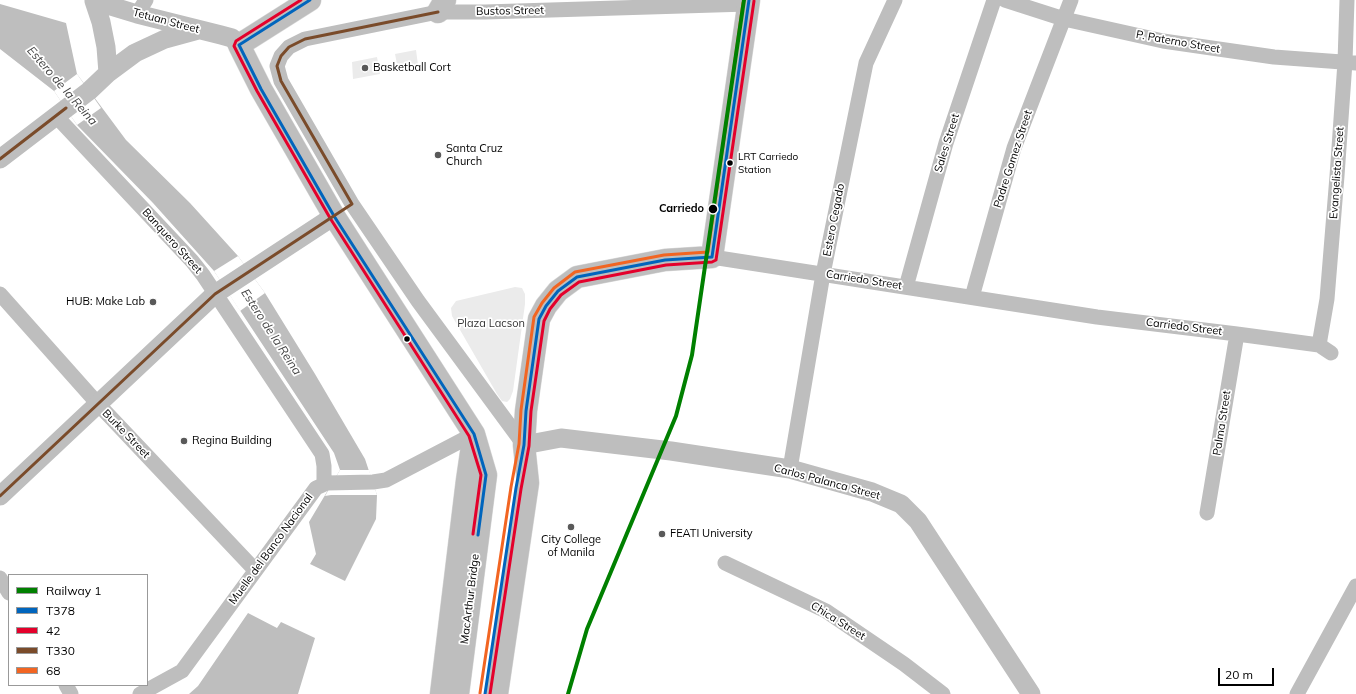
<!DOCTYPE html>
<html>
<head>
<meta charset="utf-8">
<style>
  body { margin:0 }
  #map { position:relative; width:1356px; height:694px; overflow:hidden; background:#fff; font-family:Mulish,sans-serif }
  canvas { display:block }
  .legend { position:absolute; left:8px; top:574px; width:140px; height:112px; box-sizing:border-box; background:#fff; border:1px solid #999; margin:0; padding:5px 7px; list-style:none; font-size:12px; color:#000 }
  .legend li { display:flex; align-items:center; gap:8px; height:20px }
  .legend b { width:20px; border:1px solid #999 }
  .scale { position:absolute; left:1218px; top:668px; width:56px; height:18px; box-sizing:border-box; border:2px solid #000; border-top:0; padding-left:5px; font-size:12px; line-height:14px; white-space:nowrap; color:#000; -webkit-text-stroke:3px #fff; paint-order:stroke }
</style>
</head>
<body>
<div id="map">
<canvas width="1356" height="694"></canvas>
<ul class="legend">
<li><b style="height:5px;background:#008000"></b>Railway 1</li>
<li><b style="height:5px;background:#0065bd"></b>T378</li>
<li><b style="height:5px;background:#e4002b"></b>42</li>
<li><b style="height:5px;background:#7a4b2a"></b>T330</li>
<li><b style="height:5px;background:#f26522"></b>68</li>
</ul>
<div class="scale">20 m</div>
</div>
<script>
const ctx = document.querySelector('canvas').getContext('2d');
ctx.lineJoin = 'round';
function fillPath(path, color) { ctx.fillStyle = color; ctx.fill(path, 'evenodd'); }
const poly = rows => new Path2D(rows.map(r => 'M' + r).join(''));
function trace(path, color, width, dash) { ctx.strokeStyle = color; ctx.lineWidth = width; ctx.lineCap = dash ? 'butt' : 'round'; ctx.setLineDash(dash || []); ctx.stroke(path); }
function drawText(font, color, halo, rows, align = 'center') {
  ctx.font = font + ' Mulish,sans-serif'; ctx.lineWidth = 3.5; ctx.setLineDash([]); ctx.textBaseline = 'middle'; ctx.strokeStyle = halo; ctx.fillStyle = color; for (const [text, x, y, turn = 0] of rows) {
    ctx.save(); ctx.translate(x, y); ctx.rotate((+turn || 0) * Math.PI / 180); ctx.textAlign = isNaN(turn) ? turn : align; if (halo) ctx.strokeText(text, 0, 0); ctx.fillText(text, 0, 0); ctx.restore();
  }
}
fillPath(poly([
  [416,50,418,65,398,69,395,54],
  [377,57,380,74,353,79,352,62],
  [515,287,522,288,525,294,525,304,513,391,510,399,507,402,502,401,497,394,452,316,451,308,456,301]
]), '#ebebeb');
fillPath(poly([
  [0,4,66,23,77,74,126,140,190,203,238,256,265,293,315,374,365,459,377,495,376,519,345,581,310,564,316,554,309,522,340,470,334,453,214,271,153,203,77,125,54,91,0,49],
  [248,613,277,628,281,622,315,638,298,694,189,694,198,686]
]), '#bebebe');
fillPath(poly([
  [77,74,101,108,77,125,54,91],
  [238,256,265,293,240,311,214,271],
  [340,470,369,470,377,495,331,495,325,496]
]), '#fff');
const primary = poly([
  [310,0,239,45,261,89,334,216,474,434,486,475,458,694],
  [438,12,445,0],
  [441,694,467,480,473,439],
  [497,694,528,483,524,445,526,411,539,319,546,306,558,291,577,277,665,260,712,257,749,0]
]);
trace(primary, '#dbdbdb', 23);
trace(poly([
  [1005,0,1064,19,1163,41,1274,57,1356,63],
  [137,14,146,0],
  [56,116,192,261,203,275,322,454,324,466,324,483],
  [712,257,1097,317,1237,334,1319,345,1331,353],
  [906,287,946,143,994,0],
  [0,294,98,404,255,570],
  [972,297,1014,148,1071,0],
  [1319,345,1327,299,1337,176,1345,62,1347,0],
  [524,445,418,301,352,204,281,81,277,66,281,56,289,47,305,39,438,12,485,12,748,4],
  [790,469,823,274,866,63,895,0],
  [1207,513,1237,334],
  [725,563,826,611,904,664,943,694],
  [0,578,9,593],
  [66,685,71,694],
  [140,694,182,671,316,488,327,483,373,482,386,480,474,434],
  [1297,694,1356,586]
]), '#bebebe', 15);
trace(poly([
  [94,1,137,14,221,35,232,38,239,45],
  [94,1,101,22,106,47,108,73],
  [0,159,89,91,108,73,135,53,165,39,198,30],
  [524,445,561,438,671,451,790,469,872,492,901,504,918,521,1031,694],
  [0,496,215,294,334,216]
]), '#bebebe', 19);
trace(primary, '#bebebe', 22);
trace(poly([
  [310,0,239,45,261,89,334,216,474,434,486,475,478,535],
  [485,694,516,488,524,445,526,411,539,319,546,306,558,291,577,277,665,260,712,257,749,0]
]), '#0065bd', 3);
trace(poly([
  [301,0,236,41,234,46,257,91,330,218,469,436,481,475,473,534],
  [490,694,521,489,529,446,531,411,544,321,550,309,561,295,579,282,666,265,712,262,716,260,754,1]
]), '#e4002b', 3);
trace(poly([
  [0,159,66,108],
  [0,496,215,294,352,204,281,81,277,66,281,56,289,47,305,39,438,12]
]), '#7a4b2a', 3);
trace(poly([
  [480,693,511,487,519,444,521,410,534,317,542,303,554,288,575,272,664,255,708,252,743,3]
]), '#f26522', 3);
trace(poly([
  [568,694,587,629,676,416,692,355,744,0]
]), '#008000', 4);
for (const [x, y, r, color] of [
  [365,68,4,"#595959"],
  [438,155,4,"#595959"],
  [730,163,3.5,"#000"],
  [713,209,5,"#000"],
  [153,302,4,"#595959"],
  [407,339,3.5,"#000"],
  [184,441,4,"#595959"],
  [571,527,4,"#595959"],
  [662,534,4,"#595959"]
]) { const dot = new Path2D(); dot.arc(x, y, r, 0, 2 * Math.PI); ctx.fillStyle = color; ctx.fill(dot); trace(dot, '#fff', 1.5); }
drawText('10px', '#000', '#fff', [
  ["LRT Carriedo",738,157],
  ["Station",738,170]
], 'left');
drawText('11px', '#000', '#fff', [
  ["Bustos Street",510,11,-1],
  ["Tetuan Street",166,21,15],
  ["P. Paterno Street",1178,42,10],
  ["Sales Street",947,143,-73],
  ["Padre Gomez Street",1013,159,-72],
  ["Evangelista Street",1337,173,-86],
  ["Estero Cegado",834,220,-79],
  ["Banquero Street",172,241,48],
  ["Carriedo Street",864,280,9],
  ["Carriedo Street",1184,327,7],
  ["Palma Street",1222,423,-81],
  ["Burke Street",126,434,46],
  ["Carlos Palanca Street",827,482,15],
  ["Muelle del Banco Nacional",271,549,-54],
  ["MacArthur Bridge",470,599,-83],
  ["Chica Street",838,621,32]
]);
drawText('11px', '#000', '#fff', [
  ["Basketball Cort",373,68],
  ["Santa Cruz",446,149],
  ["Church",446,162],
  ["HUB: Make Lab",145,302,"right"],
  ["Regina Building",192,441],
  ["FEATI University",670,534],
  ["City College",571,540,"center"],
  ["of Manila",571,553,"center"]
], 'left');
drawText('bold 11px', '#000', '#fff', [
  ["Carriedo",704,209]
], 'right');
drawText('11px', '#323232', '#fff', [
  ["Plaza Lacson",491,324]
]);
drawText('italic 12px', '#434343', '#fff', [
  ["Estero de la Reina",62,86,49],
  ["Estero de la Reina",271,332,57]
]);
</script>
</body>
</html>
